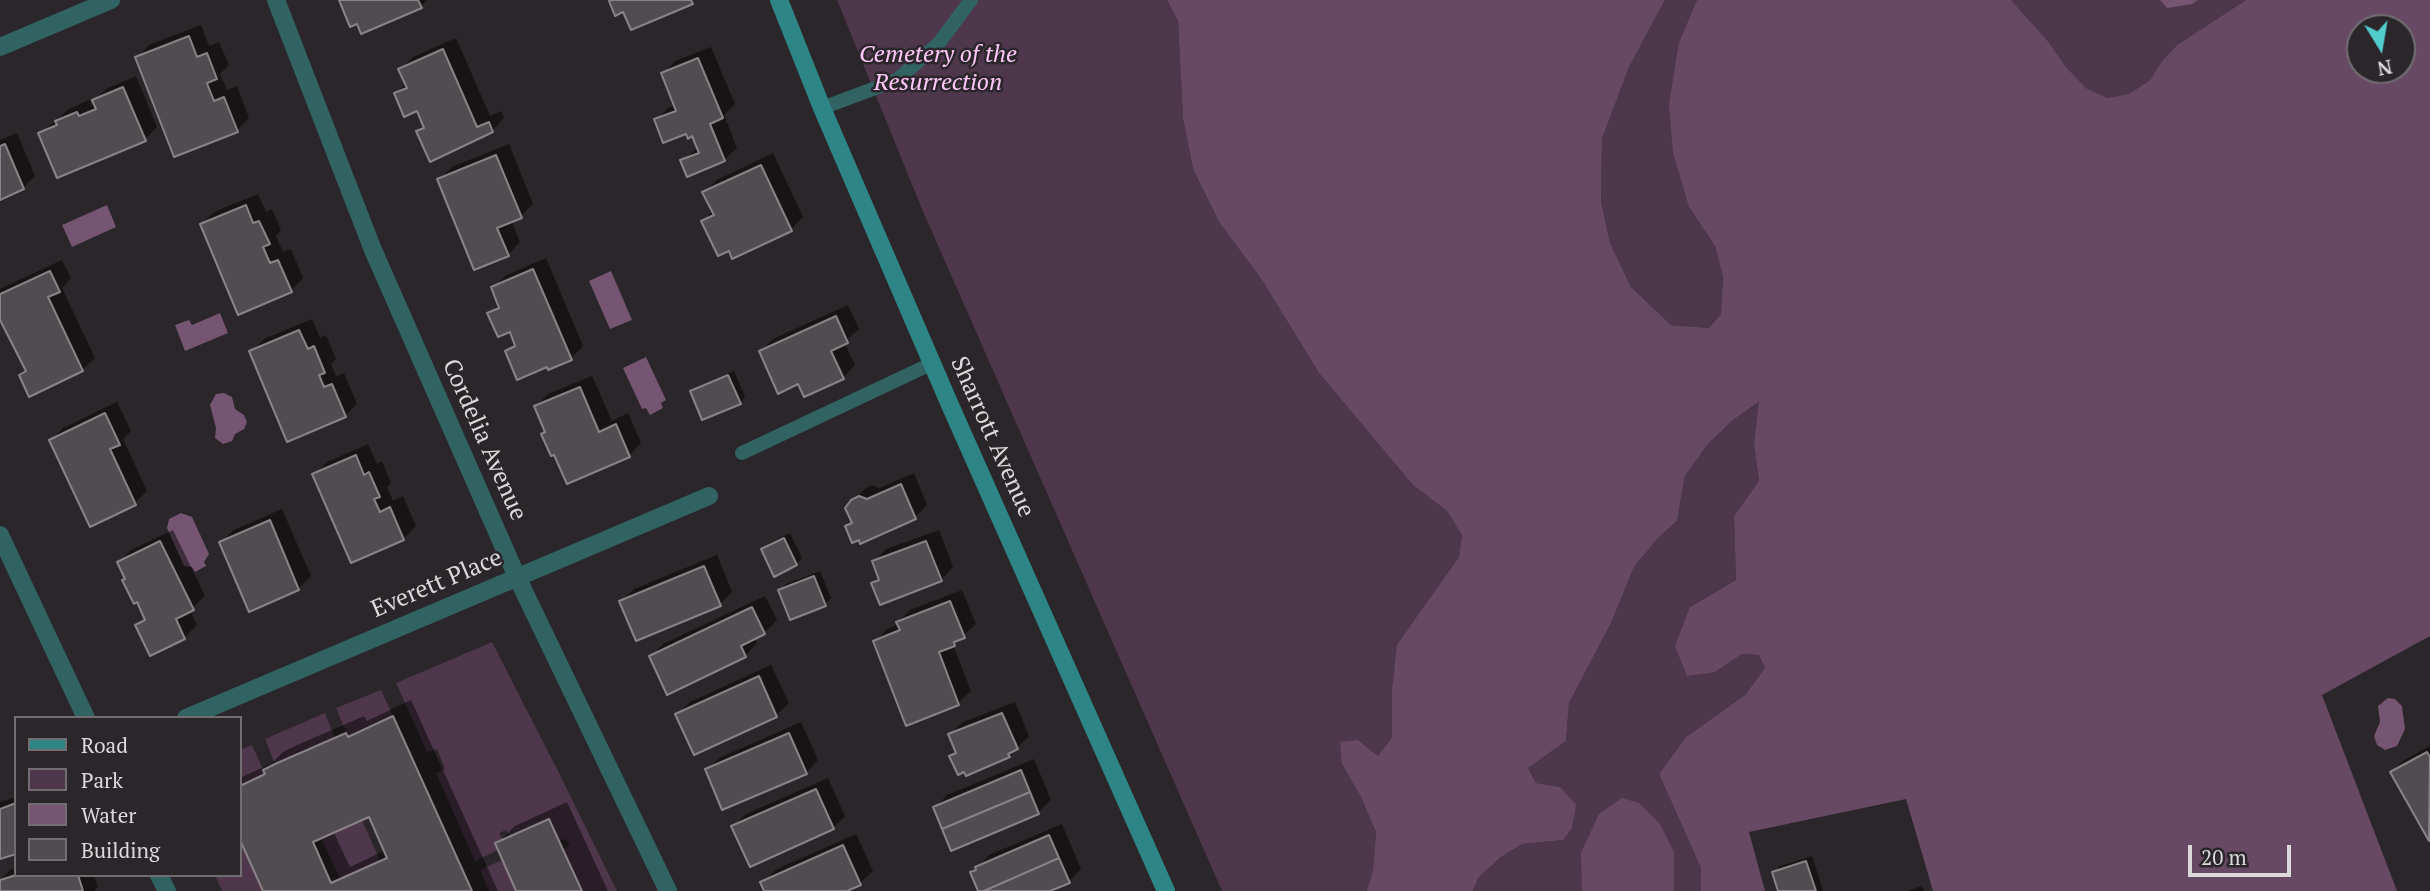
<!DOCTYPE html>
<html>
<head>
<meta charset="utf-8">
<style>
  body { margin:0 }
  #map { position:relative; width:2430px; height:891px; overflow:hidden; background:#2a2629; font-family:"PT Serif",serif }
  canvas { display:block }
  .legend { position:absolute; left:14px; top:716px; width:228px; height:161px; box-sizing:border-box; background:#2a2629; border:2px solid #716e71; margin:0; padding:9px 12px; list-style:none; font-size:21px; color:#dcd9dc }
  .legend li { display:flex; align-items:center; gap:14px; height:35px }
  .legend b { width:35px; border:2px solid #716e71 }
  .north { position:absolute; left:2346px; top:14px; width:70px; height:70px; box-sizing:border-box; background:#2a2629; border:2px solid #716e71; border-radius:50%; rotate:169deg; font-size:19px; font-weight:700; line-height:28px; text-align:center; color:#dcd9dc }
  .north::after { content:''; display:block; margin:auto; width:24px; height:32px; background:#52cdcd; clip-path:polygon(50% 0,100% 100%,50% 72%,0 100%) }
  .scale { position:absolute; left:2188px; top:845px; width:103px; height:32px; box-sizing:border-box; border:4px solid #dcd9dc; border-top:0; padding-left:9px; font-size:21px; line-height:24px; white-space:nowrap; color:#dcd9dc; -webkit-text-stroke:5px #2a2629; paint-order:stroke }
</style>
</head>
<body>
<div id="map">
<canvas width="2430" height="891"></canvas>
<ul class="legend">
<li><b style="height:9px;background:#2e8585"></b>Road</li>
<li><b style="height:19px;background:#4e374b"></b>Park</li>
<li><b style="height:19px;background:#755571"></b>Water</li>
<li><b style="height:19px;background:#514c50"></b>Building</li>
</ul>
<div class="north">N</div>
<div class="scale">20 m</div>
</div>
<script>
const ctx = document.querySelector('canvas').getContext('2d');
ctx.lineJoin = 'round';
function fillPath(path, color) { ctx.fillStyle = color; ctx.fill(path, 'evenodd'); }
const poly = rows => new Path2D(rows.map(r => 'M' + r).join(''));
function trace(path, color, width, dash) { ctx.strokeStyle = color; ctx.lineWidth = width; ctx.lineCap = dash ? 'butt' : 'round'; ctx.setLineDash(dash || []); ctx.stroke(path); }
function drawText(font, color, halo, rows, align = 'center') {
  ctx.font = font + ' "PT Serif",serif'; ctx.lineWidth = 5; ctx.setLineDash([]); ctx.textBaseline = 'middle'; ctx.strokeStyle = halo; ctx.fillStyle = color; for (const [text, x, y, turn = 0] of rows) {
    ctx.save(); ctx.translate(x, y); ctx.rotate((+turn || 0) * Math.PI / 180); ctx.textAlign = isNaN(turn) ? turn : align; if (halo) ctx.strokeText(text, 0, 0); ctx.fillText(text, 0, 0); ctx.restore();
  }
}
fillPath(poly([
  [837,0,1167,0,1178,21,1183,118,1193,169,1219,222,1262,280,1319,373,1413,485,1447,511,1462,535,1459,557,1426,605,1392,691,1392,737,1378,756,1358,740,1342,764,1361,797,1376,832,1373,870,1367,891,1222,891,922,209],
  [1665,0,1697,0,1679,42,1689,207,1715,246,1723,277,1721,314,1709,328,1671,325,1631,287,1610,243,1601,201,1602,139,1629,67],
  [2011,0,2246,0,2177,45,2162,61,2150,80,2129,94,2107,98,2086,88,2066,67,2047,40],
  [1760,402,1754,444,1759,481,1734,516,1736,580,1690,607,1715,672,1742,654,1759,655,1765,668,1745,695,1686,737,1659,774,1701,868,1701,891,1473,891,1478,878,1501,857,1522,844,1563,840,1560,787,1536,783,1528,768,1566,741,1569,703,1611,623,1634,567,1658,538,1677,521,1685,476,1708,444,1733,420],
  [492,642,559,773,617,891,582,891,563,849,570,846,566,839,559,841,549,819,510,837,506,830,499,833,503,840,495,844,498,850,475,861,436,773,445,769,437,749,427,752,396,683],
  [381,690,393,716,348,737,336,708],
  [325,713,335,738,275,764,265,739],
  [252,745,265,774,240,786,240,750],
  [362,820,380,861,340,879,321,838],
  [240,840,263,891,222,891,215,875,240,875],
  [502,860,516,891,489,891,480,870]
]), '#4e374b');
fillPath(poly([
  [1167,0,1665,0,1629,67,1602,139,1601,201,1610,243,1631,287,1671,325,1709,328,1721,314,1723,277,1715,246,1689,207,1673,152,1669,105,1679,42,1697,0,2011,0,2047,40,2066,67,2086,88,2107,98,2129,94,2150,80,2162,61,2177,45,2246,0,2430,0,2430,636,2322,695,2397,891,1933,891,1906,799,1749,832,1765,891,1701,891,1701,868,1659,774,1686,737,1745,695,1765,668,1759,655,1742,654,1715,672,1687,676,1675,646,1690,607,1736,580,1734,516,1759,481,1754,444,1759,402,1733,420,1708,444,1685,476,1677,521,1658,538,1634,567,1611,623,1569,703,1566,741,1528,768,1536,783,1560,787,1576,805,1572,828,1563,840,1522,844,1501,857,1478,878,1473,891,1367,891,1373,870,1376,832,1361,797,1342,764,1340,742,1358,740,1378,756,1392,737,1392,691,1397,645,1459,557,1462,535,1447,511,1413,485,1319,373,1262,280,1219,222,1193,169,1183,118,1178,21],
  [2402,28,2402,70,2360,70,2360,28],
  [1622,798,1639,803,1660,824,1674,852,1674,891,1582,891,1581,853,1599,814]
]), '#684964');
fillPath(poly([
  [2160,0,2198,0,2192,4,2167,8],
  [107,205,116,227,72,247,62,225],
  [611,271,632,320,610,329,589,281],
  [220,313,228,333,185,351,175,325,189,320,192,325],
  [646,357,666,400,661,403,663,408,650,415,646,408,642,409,623,368],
  [224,393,232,397,235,409,244,415,247,422,244,429,235,434,232,441,223,444,215,438,216,428,210,405,216,394],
  [181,513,192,517,209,554,204,562,206,566,195,572,192,567,184,566,167,528,169,519],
  [2388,698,2395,699,2402,706,2405,729,2397,746,2385,750,2377,745,2374,736,2380,722,2378,706]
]), '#755571');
fillPath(poly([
  [341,0,427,0,421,6],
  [201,25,209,46,219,42,229,65,220,74,227,90,237,86,249,118,237,130,137,58,149,45],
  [456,38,490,116,501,111,504,118,492,131,418,132,425,125,418,109,396,94,406,83,401,69,413,57],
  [711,47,735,104,724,115,737,148,724,160,682,161,699,147,693,134,656,120,668,108,675,105,663,74,675,61],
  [136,76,157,127,145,139,40,134,69,109,89,100,91,105,95,103,94,101,106,89],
  [17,133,35,176,23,188,0,198,0,140],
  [509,144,533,204,521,216,511,220,520,242,508,255,439,179,452,167],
  [773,153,803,217,791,229,733,256,729,249,703,221,714,211,704,192,717,180],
  [258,194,266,212,272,209,281,230,276,236,283,252,291,249,303,278,291,290,202,224,214,212],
  [546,258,583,346,571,358,507,351,516,342,510,329,489,314,499,304,493,288,505,276],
  [62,260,71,278,62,288,95,358,82,370,21,375,27,370,0,318,0,289],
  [848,305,859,329,844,342,855,365,843,378,799,382,761,351,773,339],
  [312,319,320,338,326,335,336,359,331,364,336,376,344,373,357,404,345,416,251,352,264,339],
  [734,371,745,397,740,403,692,392,698,386],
  [592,376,612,421,628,413,641,443,629,456,546,431,536,406,548,394],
  [117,402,131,431,123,439,147,491,135,503,51,440,63,428],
  [368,444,377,464,382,461,391,483,387,487,393,501,403,496,416,526,403,539,314,475,327,462],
  [914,473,927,505,915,517,847,526,853,521,852,501,866,488,872,485,880,488],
  [282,509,311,576,298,589,221,542,234,530],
  [173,530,205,596,190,610,197,625,184,638,138,625,146,617,119,562,131,550],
  [939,530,953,567,941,580,873,584,880,577,874,562,886,549],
  [790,533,802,558,796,564,763,549,769,543],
  [717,555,732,592,720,604,621,601,634,589],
  [820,571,831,598,825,604,780,590,786,584],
  [962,590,976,624,953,645,971,691,958,703,907,723,875,642,887,629,899,624,898,622,910,610],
  [765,596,777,620,764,633,755,637,757,643,745,656,651,657,663,644],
  [771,665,789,703,776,715,678,714,690,702],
  [411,700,498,891,265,891,240,836,240,778,272,763,283,752,295,746,364,716,367,721],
  [370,814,386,850,350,867,333,831],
  [1015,702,1029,736,1009,756,951,756,957,750,950,734,963,722],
  [801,722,818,760,806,773,707,770,719,758],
  [2430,746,2430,839,2429,839,2392,772,2404,760],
  [1034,759,1051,800,1038,812,935,808,947,795],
  [828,778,845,816,833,828,733,826,746,814],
  [16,797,16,852,0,857,0,802],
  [567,802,608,891,518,891,497,844,515,826],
  [1062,824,1081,869,1069,881,1046,891,980,891,972,873,989,855],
  [856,834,873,871,860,883,843,891,766,891,762,883,775,870],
  [1812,856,1823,891,1780,891,1774,872,1780,866],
  [16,868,16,875,94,875,98,887,94,891,0,891,0,880,10,870],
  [1922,886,1924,891,1907,891]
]), '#0007');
const building = poly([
  [339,0,418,0,422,8,361,34,357,24,350,27,339,0],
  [612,0,691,0,693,4,631,30,623,12,615,16,609,1,612,0],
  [189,36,197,57,207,53,217,79,207,83,208,86,214,101,224,97,238,132,174,157,135,57,189,36],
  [443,49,477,127,489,122,493,132,430,162,416,131,424,128,417,111,404,117,394,93,407,88,398,69,443,49],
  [698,58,723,118,710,124,725,161,687,177,680,160,699,153,692,136,688,139,686,134,663,143,654,119,676,111,661,73,698,58],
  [123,87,146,141,57,178,38,133,57,125,55,121,77,112,79,116,96,109,92,100,123,87],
  [5,144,24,189,0,200,0,146,5,144],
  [496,155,522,218,497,228,509,256,474,270,437,179,496,155],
  [761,165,792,231,732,259,729,251,718,256,701,221,714,215,702,192,761,165],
  [246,205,253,223,259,221,270,244,263,247,270,263,278,260,292,292,238,315,200,224,246,205],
  [533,269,572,360,548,370,547,367,517,380,505,351,515,346,510,332,498,337,487,313,499,308,491,287,533,269],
  [50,271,60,292,48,297,83,371,29,397,19,375,26,371,0,320,0,294,50,271],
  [836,316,848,343,831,351,844,379,804,397,798,384,778,394,759,351,836,316],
  [299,330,308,349,314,346,325,373,319,375,324,387,332,384,346,417,287,442,249,351,299,330],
  [728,375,741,404,702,420,690,391,728,375],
  [580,387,599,432,616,424,630,457,567,484,554,455,551,456,541,434,545,432,534,406,580,387],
  [105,413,120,445,110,449,136,505,90,527,49,440,105,413],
  [356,455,364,475,369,472,380,497,374,499,380,512,390,507,404,540,351,563,312,474,356,455],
  [901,484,916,519,860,544,859,540,852,543,845,526,852,523,845,508,851,500,859,496,867,499,901,484],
  [270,520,299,590,249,612,219,542,270,520],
  [784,538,797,565,774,577,761,549,784,538],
  [160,541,194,610,176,619,185,639,150,656,135,625,145,620,137,602,134,604,122,580,125,579,117,562,160,541],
  [926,541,942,581,880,605,871,583,879,580,872,561,926,541],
  [704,566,721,606,636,641,619,601,704,566],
  [814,576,826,606,790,620,778,590,814,576],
  [950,601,965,638,954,642,955,646,939,652,959,705,906,726,873,641,900,630,896,622,950,601],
  [752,607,765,634,741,646,746,657,667,695,649,656,752,607],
  [759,676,777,717,694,755,675,714,759,676],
  [1002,713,1018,749,1008,754,1010,757,966,776,964,772,958,775,949,756,956,753,948,734,1002,713],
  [393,716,472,891,263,891,240,840,240,786,265,774,263,770,275,764,346,733,348,737,393,716],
  [369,817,387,858,331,883,313,842,369,817],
  [789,733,807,774,722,810,705,769,789,733],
  [2427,752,2430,757,2429,841,2390,772,2427,752],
  [1021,770,1030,792,942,829,933,807,1021,770],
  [816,789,834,829,750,867,731,826,816,789],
  [1030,792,1039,814,951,851,942,829,1030,792],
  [16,803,16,854,0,859,0,809,16,803],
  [549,819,559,841,582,891,516,891,498,850,495,843,549,819],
  [1049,835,1059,858,984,891,978,891,970,872,976,870,975,867,1049,835],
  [843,845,861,885,847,891,764,891,760,882,843,845],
  [1059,858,1070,883,1050,891,984,891,1059,858],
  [1806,861,1816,891,1778,891,1772,872,1806,861],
  [16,875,78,875,83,891,0,891,0,880,16,875]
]);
fillPath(building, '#514c50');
trace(building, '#898388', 2);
trace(poly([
  [822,108,897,80,939,43,971,0],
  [742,453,933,363]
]), '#326363', 14);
trace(poly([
  [276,0,373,250,517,577,668,891],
  [0,47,111,0],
  [0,535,86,718],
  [186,718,709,496],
  [159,875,167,891]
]), '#326363', 18);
trace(poly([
  [779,0,822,108,950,405,1166,891]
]), '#2e8585', 18);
drawText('italic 24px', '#fdc6f6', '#2a2629', [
  ["Cemetery of the",938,55],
  ["Resurrection",938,83]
]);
drawText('24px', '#dcd9dc', '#2a2629', [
  ["Sharrott Avenue",992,437,66],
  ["Cordelia Avenue",484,440,66],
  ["Everett Place",437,584,-23]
]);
</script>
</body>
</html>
